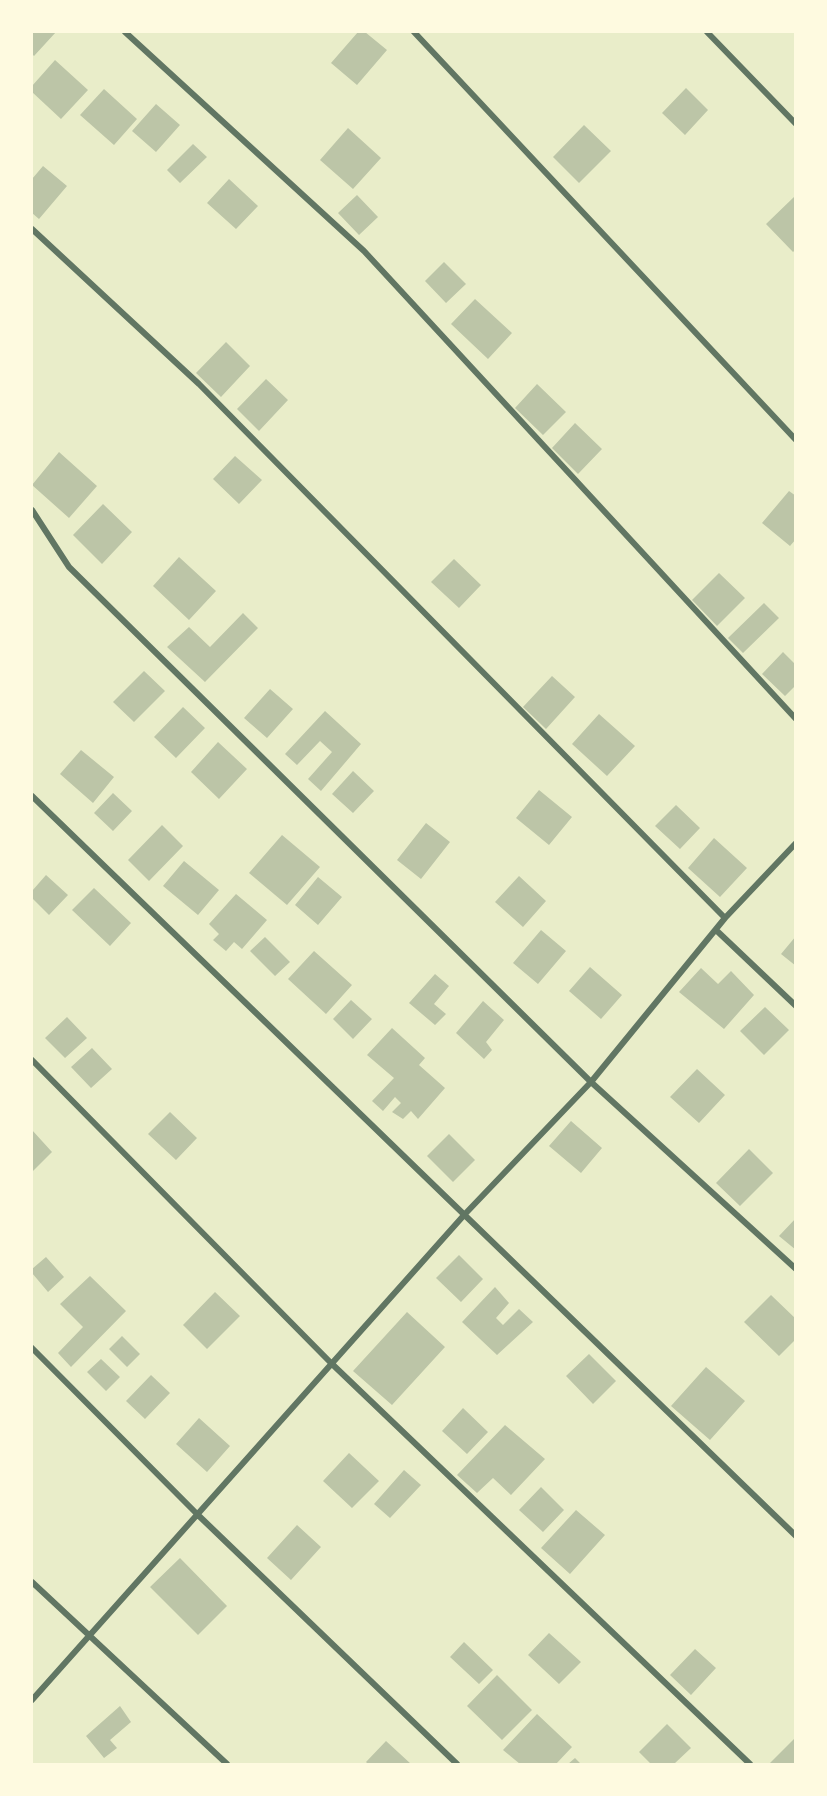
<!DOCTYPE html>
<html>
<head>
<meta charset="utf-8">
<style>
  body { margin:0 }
  #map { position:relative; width:827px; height:1796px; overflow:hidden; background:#e9edc9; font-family:Montserrat,sans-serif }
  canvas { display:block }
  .frame { position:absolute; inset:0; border:33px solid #fefae0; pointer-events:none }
</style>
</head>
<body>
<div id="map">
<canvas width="827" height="1796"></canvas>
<div class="frame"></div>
</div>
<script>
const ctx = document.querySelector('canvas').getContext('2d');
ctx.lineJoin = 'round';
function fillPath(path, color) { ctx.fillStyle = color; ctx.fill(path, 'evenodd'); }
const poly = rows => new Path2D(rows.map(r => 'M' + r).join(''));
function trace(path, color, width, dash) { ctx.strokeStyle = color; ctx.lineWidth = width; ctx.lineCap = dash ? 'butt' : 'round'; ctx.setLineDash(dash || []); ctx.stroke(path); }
fillPath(poly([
  [32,32,56,32,34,56,32,54],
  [358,32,365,32,387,50,357,85,331,63],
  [55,60,88,90,61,119,32,92,32,86],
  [686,88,708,110,685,135,662,113],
  [104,89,137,119,114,145,80,115],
  [156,104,180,125,156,152,132,131],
  [584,125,611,151,579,183,553,157],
  [348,128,381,158,353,189,320,160],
  [193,144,207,157,180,183,167,170],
  [43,166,67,186,39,219,32,213,32,179],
  [229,179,258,206,236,229,207,203],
  [357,195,378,217,359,235,338,213],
  [794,197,796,199,796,249,793,252,766,224],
  [444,262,466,284,446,303,425,281],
  [475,299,512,333,488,359,451,324],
  [226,342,250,366,221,397,196,373],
  [266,379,288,400,259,431,237,409],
  [537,384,566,412,543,435,515,408],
  [575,423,602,449,578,474,552,448],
  [59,452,97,486,69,518,32,485],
  [235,456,262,480,239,504,213,479],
  [789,491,796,496,796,539,790,546,762,523],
  [103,504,132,532,102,564,73,535],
  [179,557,216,591,189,620,153,586],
  [454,559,481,585,459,608,431,582],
  [719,573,745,598,717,626,692,600],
  [764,603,779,618,743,653,728,638],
  [243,613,258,628,205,682,167,647,189,627,210,647],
  [783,652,796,665,796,685,785,696,762,674],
  [144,671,165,691,134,722,113,702],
  [552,676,575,697,546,729,523,707],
  [270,689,293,709,267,738,244,718],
  [183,707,205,728,176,758,154,737],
  [325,711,361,744,321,791,308,779,332,752,320,741,297,765,285,754],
  [599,714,635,746,607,776,572,744],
  [218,742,247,769,219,799,191,772],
  [81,750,114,777,93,803,60,774],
  [353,771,374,791,353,813,332,794],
  [539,790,572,817,549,845,516,818],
  [113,793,132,811,113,831,94,813],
  [676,805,700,828,680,849,655,826],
  [426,823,450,842,421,879,397,860],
  [162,825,183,846,149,881,128,860],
  [282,835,320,867,287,905,249,873],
  [714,838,747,868,720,897,688,868],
  [184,861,219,890,198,915,163,886],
  [46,875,68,895,49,915,32,898,32,891],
  [519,876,546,901,523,927,495,902],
  [318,877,342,897,318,925,295,905],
  [94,888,131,923,110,946,72,910],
  [236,894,267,920,242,949,234,942,226,951,213,940,219,934,209,924],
  [541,930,566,951,538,984,513,963],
  [796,936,796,966,781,954],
  [265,937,290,962,275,976,250,951],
  [314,951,352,985,326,1014,288,979],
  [590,967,622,995,601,1019,569,991],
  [701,968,718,984,731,971,754,995,724,1029,679,992],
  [435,974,449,986,434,1004,446,1014,435,1025,409,1003],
  [351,1000,372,1019,353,1039,333,1019],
  [483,1001,504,1020,486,1042,492,1050,484,1059,456,1033],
  [765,1007,789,1030,764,1055,740,1031],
  [67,1017,87,1038,65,1058,45,1038],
  [392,1028,425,1058,419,1065,445,1088,418,1119,411,1111,403,1119,392,1112,401,1103,395,1097,383,1111,372,1101,394,1078,367,1055],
  [92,1048,112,1069,91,1088,71,1067],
  [697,1069,725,1095,699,1123,670,1097],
  [170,1112,197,1138,176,1160,148,1134],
  [571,1121,602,1148,581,1173,549,1146],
  [32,1130,52,1152,32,1172],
  [449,1134,475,1160,453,1182,427,1156],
  [749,1149,773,1173,740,1206,716,1183],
  [796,1218,796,1250,779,1236],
  [459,1255,483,1279,461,1302,436,1278],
  [46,1257,64,1277,48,1292,32,1273,32,1269],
  [90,1276,126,1311,71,1367,58,1353,83,1327,60,1304],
  [495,1287,509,1303,496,1318,503,1325,519,1309,533,1322,497,1355,462,1322],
  [215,1292,240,1316,207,1349,183,1325],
  [771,1295,796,1319,796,1339,779,1356,744,1322],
  [407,1312,445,1347,392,1405,353,1371],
  [122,1336,140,1354,127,1367,109,1349],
  [589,1354,616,1381,593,1404,566,1376],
  [101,1359,120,1377,106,1391,87,1372],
  [706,1367,745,1401,710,1440,671,1406],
  [151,1375,170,1393,145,1419,126,1401],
  [463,1408,488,1432,467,1454,442,1431],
  [199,1418,230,1446,207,1472,176,1444],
  [505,1425,545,1459,511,1495,493,1478,477,1493,457,1475],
  [349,1453,379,1481,352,1508,323,1481],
  [404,1470,421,1485,390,1518,374,1504],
  [541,1487,564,1510,543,1532,519,1510],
  [576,1510,605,1535,570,1574,541,1548],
  [297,1525,321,1547,291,1580,267,1558],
  [180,1558,227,1606,198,1635,150,1587],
  [549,1633,581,1662,559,1684,528,1655],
  [464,1642,493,1670,479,1684,450,1657],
  [695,1649,716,1668,691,1695,670,1675],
  [497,1675,532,1710,502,1740,467,1706],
  [120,1706,131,1722,110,1740,117,1748,104,1758,86,1736],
  [537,1714,572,1747,556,1764,520,1764,503,1750],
  [667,1724,691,1748,674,1764,651,1764,639,1752],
  [794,1739,796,1740,796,1764,769,1764],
  [386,1741,411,1764,368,1764,366,1762],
  [575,1758,581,1764,568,1764]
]), '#bcc5a7');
trace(poly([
  [125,32,364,251,796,719],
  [414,32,796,440],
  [707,32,796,124],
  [32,229,199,384,725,918],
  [32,510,69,567,591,1082,796,1269],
  [32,796,796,1536],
  [716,930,796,1006],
  [32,1060,331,1363,750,1764],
  [32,1348,198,1515,457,1764],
  [32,1582,227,1764],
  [32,1700,465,1214,591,1082,725,918,796,843]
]), '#617663', 6);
</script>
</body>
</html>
